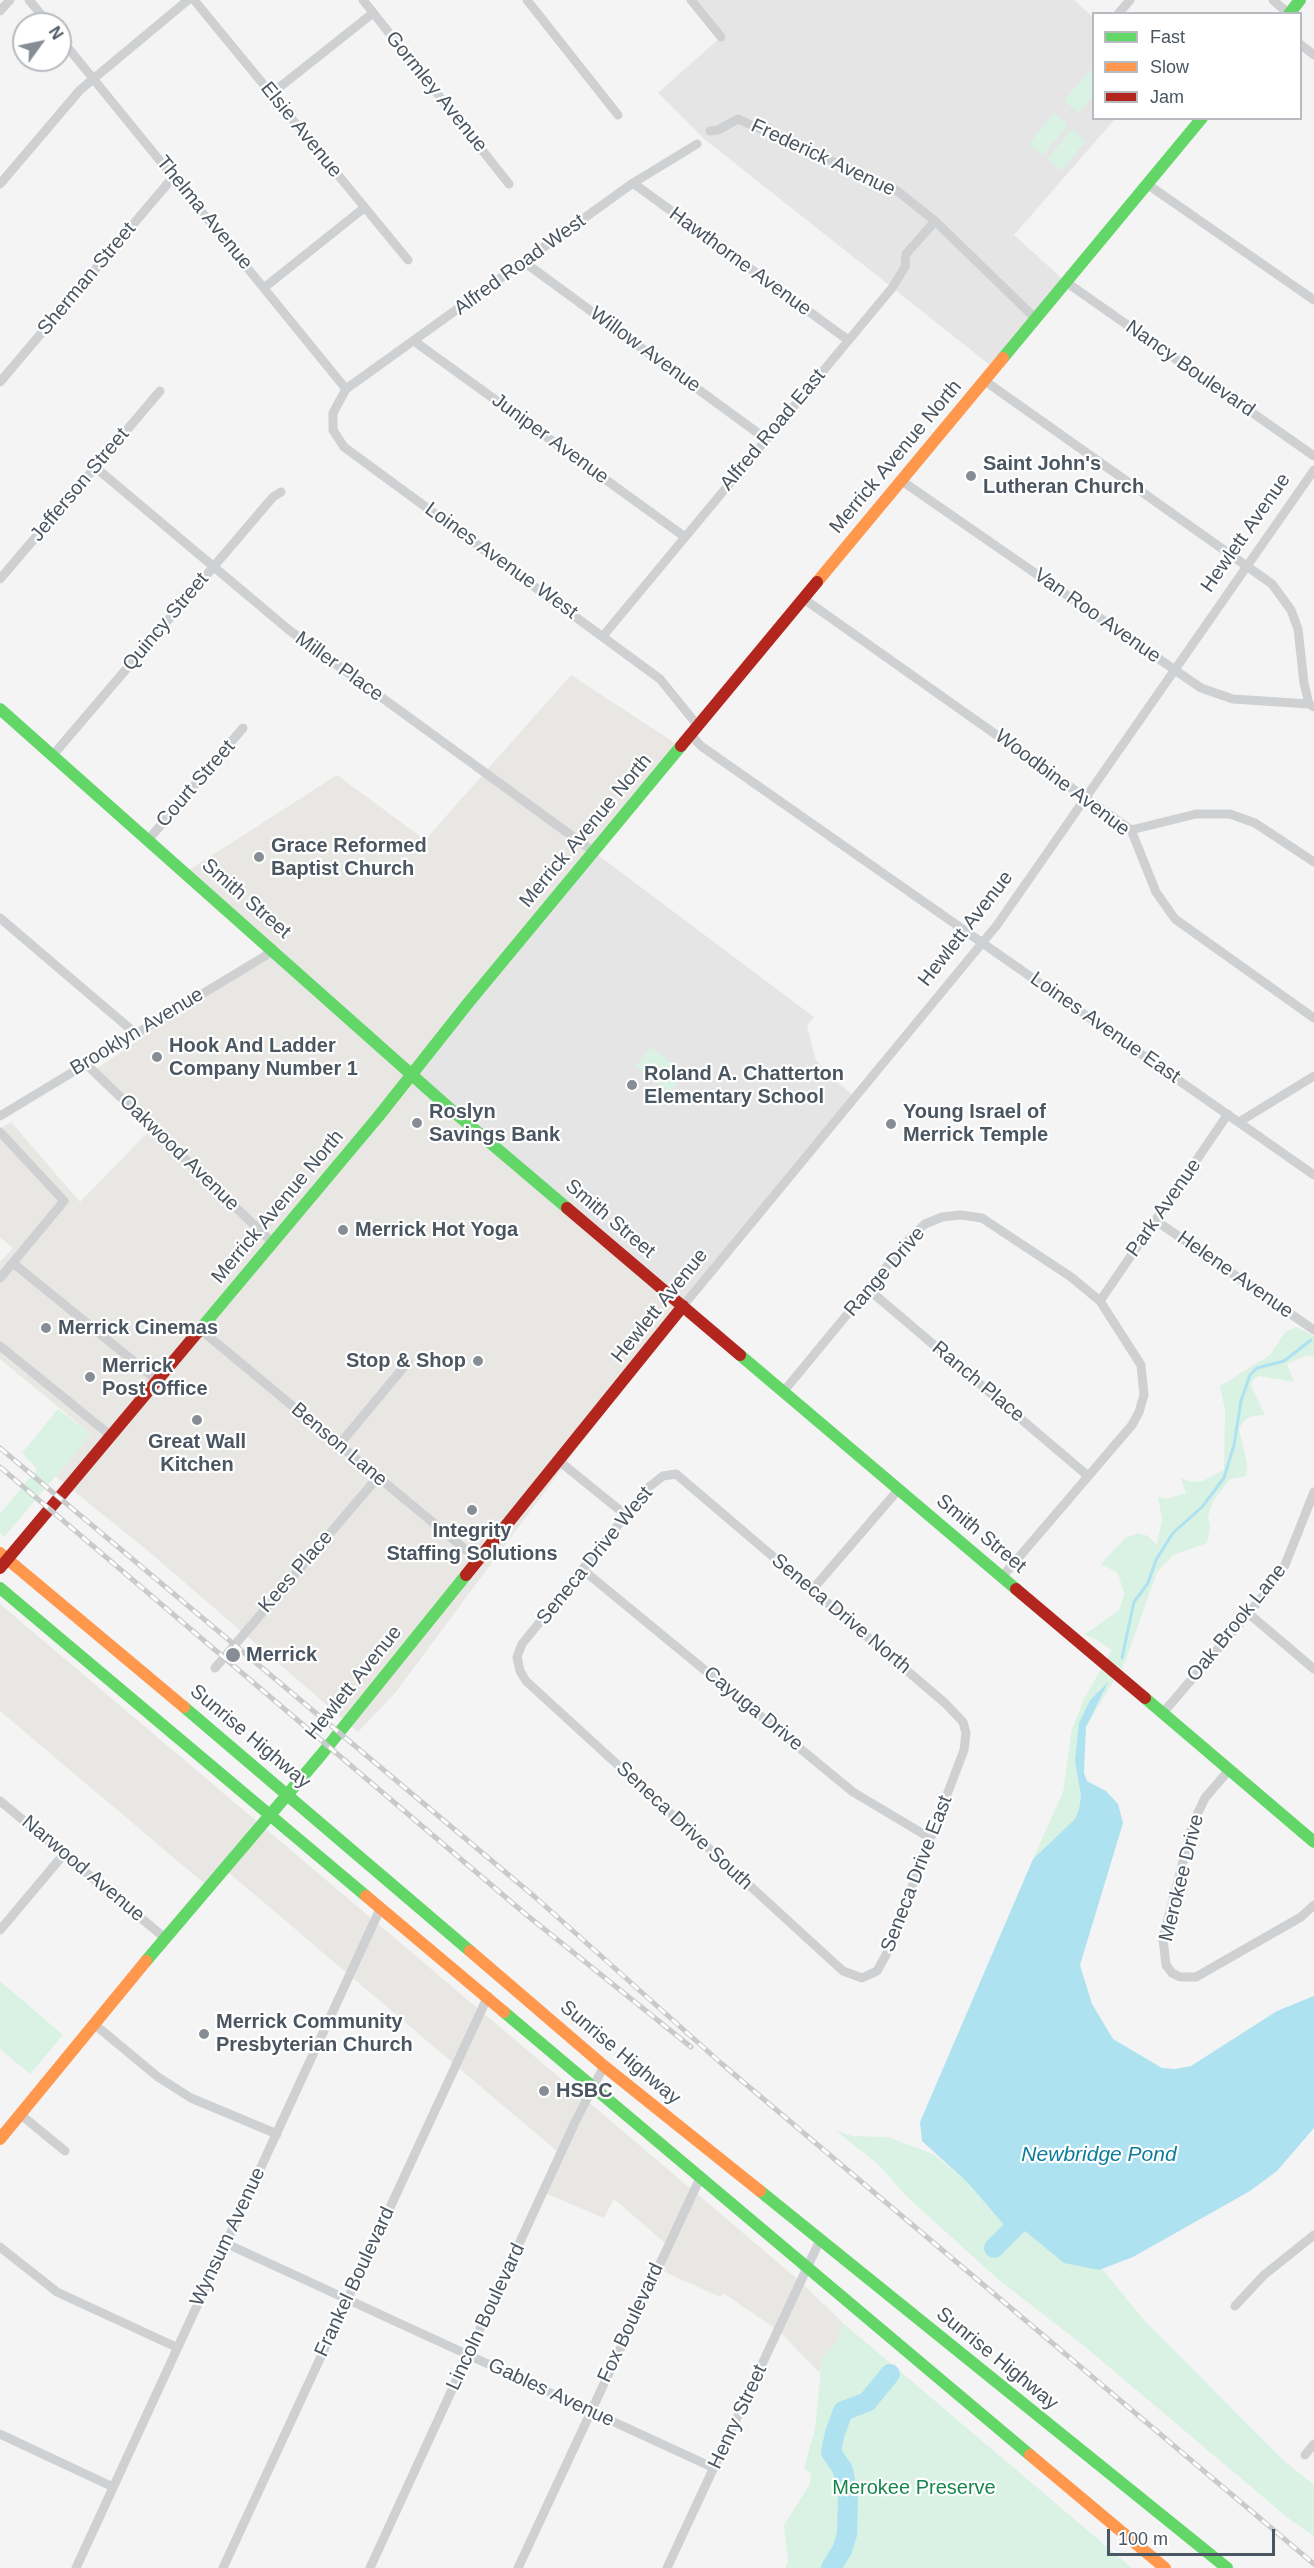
<!DOCTYPE html>
<html>
<head>
<meta charset="utf-8">
<style>
  body { margin:0 }
  #map { position:relative; width:1314px; height:2568px; overflow:hidden; background:#f4f4f4; font-family:Helvetica,sans-serif }
  canvas { display:block }
  .legend { position:absolute; left:1092px; top:12px; width:210px; height:108px; box-sizing:border-box; background:#fff; border:2px solid #b7bbc0; margin:0; padding:8px 10px; list-style:none; font-size:18px; color:#4a5661 }
  .legend li { display:flex; align-items:center; gap:12px; height:30px }
  .legend b { width:30px; border:2px solid #b7bbc0 }
  .north { position:absolute; left:12px; top:12px; width:60px; height:60px; box-sizing:border-box; background:#fff; border:2px solid #b7bbc0; border-radius:50%; rotate:57deg; font-size:16px; font-weight:700; line-height:24px; text-align:center; color:#4a5661 }
  .north::after { content:''; display:block; margin:auto; width:21px; height:27px; background:#868d94; clip-path:polygon(50% 0,100% 100%,50% 72%,0 100%) }
  .scale { position:absolute; left:1107px; top:2529px; width:168px; height:27px; box-sizing:border-box; border:3px solid #4a5661; border-top:0; padding-left:8px; font-size:18px; line-height:21px; white-space:nowrap; color:#4a5661; -webkit-text-stroke:4px #fff; paint-order:stroke }
</style>
</head>
<body>
<div id="map">
<canvas width="1314" height="2568"></canvas>
<ul class="legend">
<li><b style="height:8px;background:#63d668"></b>Fast</li>
<li><b style="height:8px;background:#ff974d"></b>Slow</li>
<li><b style="height:8px;background:#b3261e"></b>Jam</li>
</ul>
<div class="north">N</div>
<div class="scale">100 m</div>
</div>
<script>
const ctx = document.querySelector('canvas').getContext('2d');
ctx.lineJoin = 'round';
function fillPath(path, color) { ctx.fillStyle = color; ctx.fill(path, 'evenodd'); }
const poly = rows => new Path2D(rows.map(r => 'M' + r).join(''));
function trace(path, color, width, dash) { ctx.strokeStyle = color; ctx.lineWidth = width; ctx.lineCap = dash ? 'butt' : 'round'; ctx.setLineDash(dash || []); ctx.stroke(path); }
function drawText(font, color, halo, rows, align = 'center') {
  ctx.font = font + ' Helvetica,sans-serif'; ctx.lineWidth = 4.5; ctx.setLineDash([]); ctx.textBaseline = 'middle'; ctx.strokeStyle = halo; ctx.fillStyle = color; for (const [text, x, y, turn = 0] of rows) {
    ctx.save(); ctx.translate(x, y); ctx.rotate((+turn || 0) * Math.PI / 180); ctx.textAlign = isNaN(turn) ? turn : align; if (halo) ctx.strokeText(text, 0, 0); ctx.fillText(text, 0, 0); ctx.restore();
  }
}
fillPath(poly([
  [571,675,681,747,412,1074,683,1306,395,1693,358,1732,147,1550,55,1476,91,1434,0,1359,0,1262,13,1248,0,1237,0,1128,11,1122,80,1202,149,1131,89,1074,272,948,186,872,337,775,425,840],
  [0,1604,801,2282,843,2323,838,2341,822,2359,820,2373,779,2331,723,2293,720,2297,656,2268,666,2244,614,2199,604,2218,542,2192,559,2153,222,1867,206,1885,0,1711]
]), '#e8e7e3');
fillPath(poly([
  [691,0,1074,0,1093,17,1094,118,1115,119,1014,235,1066,282,995,369,703,138,658,93,721,37],
  [594,852,814,1017,807,1026,815,1058,826,1073,854,1096,683,1306,412,1074]
]), '#e6e5e6');
fillPath(poly([
  [1090,70,1093,73,1093,95,1079,113,1064,101],
  [1054,113,1068,125,1043,155,1029,144],
  [1072,129,1086,141,1061,171,1047,159],
  [651,1047,685,1074,670,1093,636,1066],
  [1296,1327,1314,1336,1314,1356,1305,1356,1287,1364,1294,1382,1259,1376,1253,1380,1251,1386,1265,1415,1253,1416,1245,1420,1239,1428,1247,1464,1246,1476,1230,1479,1213,1501,1208,1517,1210,1526,1207,1543,1173,1555,1157,1572,1125,1662,1086,1727,1106,1683,1090,1700,1075,1761,1081,1796,1079,1809,1075,1819,1033,1859,1063,1792,1072,1729,1084,1699,1112,1650,1094,1638,1084,1635,1119,1610,1124,1594,1118,1573,1101,1564,1125,1538,1138,1533,1148,1536,1157,1545,1162,1519,1158,1497,1166,1499,1186,1493,1181,1478,1191,1482,1203,1481,1224,1470,1225,1411,1220,1386,1270,1355,1285,1332],
  [58,1409,91,1434,4,1537,0,1533,0,1514,37,1469,22,1453],
  [0,1981,63,2035,30,2074,0,2049],
  [835,2130,852,2136,888,2137,933,2154,968,2183,1010,2232,1019,2225,1099,2270,1102,2269,1144,2320,1282,2459,1314,2485,1314,2536,1288,2518,1083,2345,1000,2281,906,2196,879,2165],
  [843,2323,1132,2568,785,2568,788,2562,784,2525,810,2484,811,2474,804,2468,815,2429,822,2359,838,2341]
]), '#d9f2e3');
fillPath(poly([
  [1108,1682,1086,1727,1084,1773,1087,1781,1106,1791,1118,1804,1123,1823,1080,1965,1092,2004,1113,2039,1162,2068,1175,2069,1191,2066,1277,2011,1314,1996,1314,2128,1277,2171,1250,2191,1133,2257,1099,2270,1064,2263,1019,2226,1010,2232,968,2183,922,2141,920,2122,1033,1859,1075,1819,1079,1809,1081,1796,1075,1761,1079,1723,1090,1700]
]), '#aee2f0');
trace(poly([
  [1122,1658,1134,1602,1148,1583,1156,1560,1173,1533,1202,1507,1224,1478,1234,1445,1241,1401,1250,1375,1257,1368,1284,1361,1311,1340]
]), '#aee2f0', 3);
trace(poly([
  [994,2248,1026,2216],
  [831,2568,842,2550,847,2534,848,2496,843,2470,831,2452,835,2433,843,2411,867,2402,890,2374]
]), '#aee2f0', 20);
trace(poly([
  [29,0,49,24],
  [194,0,408,260],
  [363,0,509,184],
  [527,0,618,115],
  [691,0,721,37],
  [1273,0,1289,14],
  [0,11,10,0],
  [1118,14,1130,0],
  [60,38,346,389],
  [1300,44,1314,55],
  [271,94,373,13],
  [710,131,718,130,738,119,896,190,935,221,1036,319],
  [697,144,633,183,346,389,333,413,333,430,344,447,660,679,698,726],
  [633,183,848,340],
  [0,184,80,90,188,0],
  [1147,184,1314,300],
  [524,262,766,439],
  [1066,282,1314,456],
  [265,287,364,208],
  [414,341,685,537],
  [985,381,1272,584,1291,610,1298,629,1304,683,1309,704,1314,707],
  [0,382,174,176],
  [95,467,289,630,594,852],
  [902,481,1201,688,1233,699,1309,704],
  [0,579,160,391],
  [804,599,1131,830,1156,892,1175,919,1314,1018],
  [603,636,892,288,905,267,906,254,935,221],
  [691,735,701,746,1314,1175],
  [53,755,273,497,281,492],
  [1131,830,1196,814,1230,814,1255,823,1314,862],
  [149,839,243,728],
  [0,918,135,1033],
  [85,1063,273,1243],
  [0,1116,265,956,272,948],
  [1239,1122,1314,1076],
  [0,1132,64,1201,0,1278],
  [1155,1220,1314,1330],
  [13,1263,158,1381],
  [868,1289,1088,1476],
  [1100,1301,1228,1114],
  [683,1306,997,925,1314,470],
  [201,1330,478,1560],
  [0,1346,110,1435],
  [784,1391,911,1237,925,1224,942,1217,961,1215,982,1218,1071,1277,1100,1301,1141,1365,1144,1395,1139,1412,1132,1425,1002,1577],
  [339,1445,408,1362],
  [559,1461,627,1516],
  [676,1474,945,1703,963,1722,966,1733,964,1750,886,1955,877,1971,862,1978,843,1971,526,1681,520,1671,517,1657,522,1644,649,1487,663,1476,676,1474],
  [583,1570,853,1792,930,1838],
  [812,1590,899,1489],
  [1248,1613,1314,1669],
  [215,1668,378,1477],
  [1162,1714,1264,1595,1285,1565,1314,1492],
  [1229,1770,1205,1798,1193,1823,1163,1939,1166,1965,1172,1973,1180,1977,1196,1977,1301,1917,1314,1905],
  [0,1801,165,1938],
  [0,1930,64,1854],
  [94,2024,158,2077,191,2098,277,2134],
  [20,2114,65,2151],
  [225,2243,714,2468],
  [0,2247,57,2292,176,2347],
  [1235,2306,1264,2275,1314,2235],
  [0,2434,113,2487],
  [1305,2455,1314,2444],
  [76,2568,381,1907],
  [223,2568,488,1996],
  [370,2568,576,2120,604,2066],
  [518,2568,701,2176],
  [667,2568,820,2240]
]), '#ced0d2', 9);
trace(poly([
  [1289,14,1300,0],
  [1003,358,1202,118],
  [0,709,448,1107,567,1208],
  [197,1333,378,1117,469,1002,681,746],
  [740,1355,1016,1589],
  [0,1588,366,1896],
  [1145,1698,1314,1842],
  [184,1707,470,1951],
  [146,1961,321,1755,466,1575],
  [504,2012,1030,2455],
  [760,2191,1227,2568]
]), '#63d668', 12);
trace(poly([
  [817,582,1003,358],
  [0,1553,184,1707],
  [366,1896,504,2012],
  [470,1951,604,2066,760,2191],
  [0,2139,146,1961],
  [1030,2455,1165,2568]
]), '#ff974d', 12);
trace(poly([
  [681,746,817,582],
  [567,1208,740,1355],
  [0,1568,197,1333],
  [466,1575,683,1306],
  [1016,1589,1145,1698]
]), '#b3261e', 12);
const rail = poly([
  [0,1448,535,1897,722,2064,1314,2564],
  [0,1467,523,1912,691,2047]
]);
trace(rail, '#c9cacc', 5);
trace(rail, '#fff', 3, [9]);
for (const [x, y, r, color] of [
  [971,476,6,"#868d94"],
  [259,857,6,"#868d94"],
  [157,1057,6,"#868d94"],
  [632,1085,6,"#868d94"],
  [417,1123,6,"#868d94"],
  [891,1124,6,"#868d94"],
  [343,1230,6,"#868d94"],
  [46,1328,6,"#868d94"],
  [478,1361,6,"#868d94"],
  [90,1377,6,"#868d94"],
  [197,1420,6,"#868d94"],
  [472,1510,6,"#868d94"],
  [233,1655,8,"#868d94"],
  [204,2034,6,"#868d94"],
  [544,2091,6,"#868d94"]
]) { const dot = new Path2D(); dot.arc(x, y, r, 0, 2 * Math.PI); ctx.fillStyle = color; ctx.fill(dot); trace(dot, '#fff', 2); }
drawText('20px', '#4a5661', '#fff', [
  ["Gormley Avenue",436,92,51],
  ["Elsie Avenue",301,130,51],
  ["Frederick Avenue",823,158,25],
  ["Thelma Avenue",204,213,51],
  ["Hawthorne Avenue",740,262,36],
  ["Alfred Road West",520,265,-36],
  ["Sherman Street",87,279,-50],
  ["Willow Avenue",645,350,36],
  ["Nancy Boulevard",1190,369,35],
  ["Alfred Road East",773,430,-50],
  ["Juniper Avenue",550,439,36],
  ["Merrick Avenue North",896,457,-50],
  ["Jefferson Street",80,485,-50],
  ["Hewlett Avenue",1246,533,-55],
  ["Loines Avenue West",501,561,36],
  ["Van Roo Avenue",1097,616,35],
  ["Quincy Street",166,622,-50],
  ["Miller Place",339,667,36],
  ["Woodbine Avenue",1062,783,37],
  ["Court Street",196,784,-49],
  ["Merrick Avenue North",586,831,-50],
  ["Smith Street",246,899,41],
  ["Hewlett Avenue",966,929,-52],
  ["Loines Avenue East",1105,1028,35],
  ["Brooklyn Avenue",137,1032,-31],
  ["Oakwood Avenue",179,1153,44],
  ["Merrick Avenue North",278,1207,-50],
  ["Park Avenue",1164,1208,-55],
  ["Smith Street",610,1219,40],
  ["Range Drive",885,1272,-49],
  ["Helene Avenue",1235,1275,35],
  ["Hewlett Avenue",660,1306,-51],
  ["Ranch Place",978,1382,40],
  ["Benson Lane",339,1445,40],
  ["Smith Street",981,1534,40],
  ["Seneca Drive West",595,1556,-51],
  ["Kees Place",296,1572,-49],
  ["Seneca Drive North",841,1614,40],
  ["Oak Brook Lane",1237,1623,-51],
  ["Hewlett Avenue",354,1683,-51],
  ["Cayuga Drive",753,1709,39],
  ["Sunrise Highway",250,1737,40],
  ["Seneca Drive South",684,1826,43],
  ["Narwood Avenue",83,1869,40],
  ["Seneca Drive East",917,1874,-69],
  ["Merokee Drive",1182,1878,-76],
  ["Sunrise Highway",620,2053,40],
  ["Wynsum Avenue",228,2237,-65],
  ["Frankel Boulevard",355,2282,-65],
  ["Lincoln Boulevard",486,2317,-65],
  ["Fox Boulevard",631,2323,-65],
  ["Sunrise Highway",997,2359,39],
  ["Gables Avenue",551,2393,25],
  ["Henry Street",738,2417,-65]
]);
drawText('bold 20px', '#4a5661', '#fff', [
  ["Saint John's",983,464],
  ["Lutheran Church",983,487],
  ["Grace Reformed",271,846],
  ["Baptist Church",271,869],
  ["Hook And Ladder",169,1046],
  ["Company Number 1",169,1069],
  ["Roland A. Chatterton",644,1074],
  ["Elementary School",644,1097],
  ["Roslyn",429,1112],
  ["Savings Bank",429,1135],
  ["Young Israel of",903,1112],
  ["Merrick Temple",903,1135],
  ["Merrick Hot Yoga",355,1230],
  ["Merrick Cinemas",58,1328],
  ["Stop & Shop",466,1361,"right"],
  ["Merrick",102,1366],
  ["Post Office",102,1389],
  ["Great Wall",197,1442,"center"],
  ["Kitchen",197,1465,"center"],
  ["Integrity",472,1531,"center"],
  ["Staffing Solutions",472,1554,"center"],
  ["Merrick",246,1655],
  ["Merrick Community",216,2022],
  ["Presbyterian Church",216,2045],
  ["HSBC",556,2091]
], 'left');
drawText('20px', '#17864f', '#fff', [
  ["Merokee Preserve",914,2488]
]);
drawText('italic 21px', '#0c7c9b', '#fff', [
  ["Newbridge Pond",1099,2155]
]);
</script>
</body>
</html>
